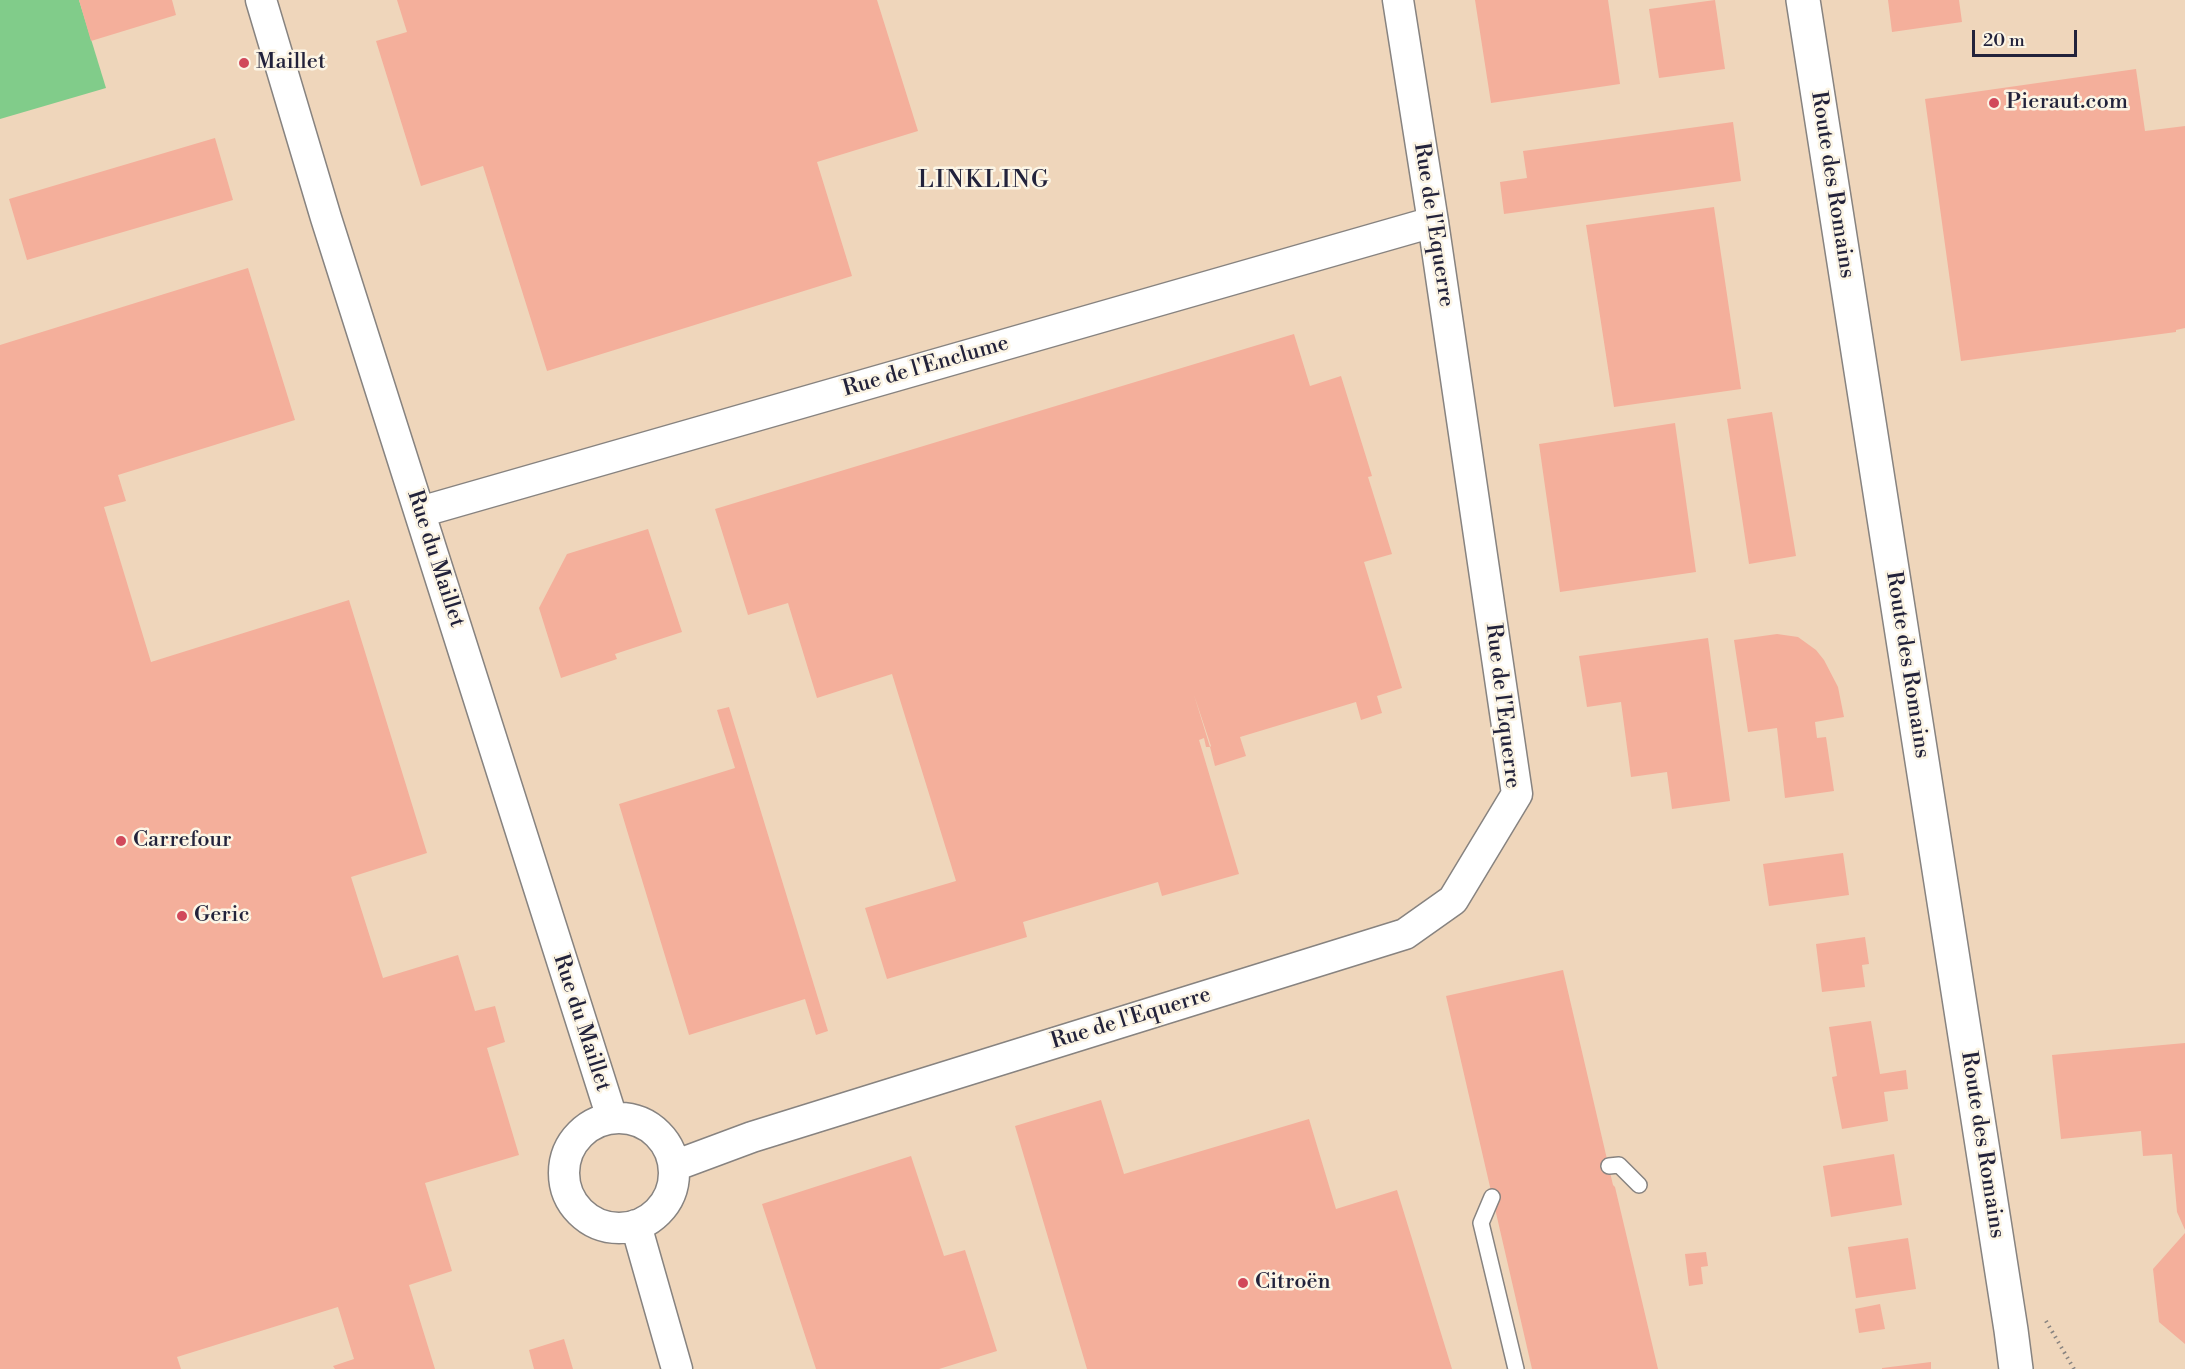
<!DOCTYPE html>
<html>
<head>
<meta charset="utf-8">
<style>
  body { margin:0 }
  #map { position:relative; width:2185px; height:1369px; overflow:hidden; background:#ece4c4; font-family:"Libre Bodoni",serif }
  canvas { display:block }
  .scale { position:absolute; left:1972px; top:30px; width:105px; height:27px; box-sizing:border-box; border:3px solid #22223b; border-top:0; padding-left:8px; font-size:18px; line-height:21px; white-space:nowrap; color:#22223b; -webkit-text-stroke:4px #fcf5e5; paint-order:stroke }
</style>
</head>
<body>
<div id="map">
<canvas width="2185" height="1369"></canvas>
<div class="scale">20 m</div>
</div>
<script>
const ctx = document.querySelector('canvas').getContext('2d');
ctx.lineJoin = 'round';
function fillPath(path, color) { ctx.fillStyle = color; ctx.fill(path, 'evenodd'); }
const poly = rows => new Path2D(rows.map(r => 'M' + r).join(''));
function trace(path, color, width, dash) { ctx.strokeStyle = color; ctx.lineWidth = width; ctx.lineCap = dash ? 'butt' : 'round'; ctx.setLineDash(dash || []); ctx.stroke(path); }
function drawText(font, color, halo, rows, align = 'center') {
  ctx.font = font + ' "Libre Bodoni",serif'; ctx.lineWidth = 5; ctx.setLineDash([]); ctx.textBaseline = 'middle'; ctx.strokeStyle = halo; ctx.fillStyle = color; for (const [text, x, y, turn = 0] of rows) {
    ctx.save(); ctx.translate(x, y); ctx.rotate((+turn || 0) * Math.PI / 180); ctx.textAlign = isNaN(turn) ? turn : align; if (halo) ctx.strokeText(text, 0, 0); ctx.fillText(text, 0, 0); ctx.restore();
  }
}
fillPath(poly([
  [0,0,2185,0,2185,1369,0,1369]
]), '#efd6bb');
fillPath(poly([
  [0,0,79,0,106,88,0,119]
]), '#81cc8a');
fillPath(poly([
  [79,0,172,0,176,15,91,41],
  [397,0,877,0,918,131,817,162,852,276,547,371,483,166,421,186,376,41,407,32],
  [1475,0,1608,0,1620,84,1491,103],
  [1715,0,1725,69,1659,78,1649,9],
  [1888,0,1959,0,1962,22,1892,32],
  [2136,69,2145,131,2185,126,2185,328,2176,330,2176,332,1961,361,1925,99],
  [1733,122,1741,181,1504,214,1500,182,1527,178,1523,151],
  [215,138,233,200,27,260,9,199],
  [1714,207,1741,389,1614,407,1586,225],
  [248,268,295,420,118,475,126,501,104,507,151,662,349,600,427,853,351,877,383,978,458,955,475,1011,495,1006,505,1042,487,1048,519,1155,425,1183,452,1271,409,1285,435,1369,335,1369,333,1366,354,1359,338,1307,177,1357,181,1369,0,1369,0,345],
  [1294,334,1310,386,1341,376,1372,476,1368,477,1392,554,1364,562,1402,688,1377,696,1382,713,1361,720,1356,702,1240,737,1246,756,1215,766,1210,747,1211,746,1194,695,1210,747,1206,747,1204,738,1199,740,1239,874,1162,896,1158,882,1023,922,1027,937,887,979,865,908,956,881,892,674,817,698,788,603,748,615,715,509],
  [1772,412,1796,556,1749,564,1727,419],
  [1675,423,1696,572,1560,592,1539,444],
  [648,529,682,632,615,654,617,659,561,678,539,608,567,554],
  [1777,634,1798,637,1816,650,1824,660,1838,687,1844,717,1815,722,1817,738,1826,737,1834,791,1785,798,1777,728,1748,732,1734,640],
  [1708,638,1730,801,1672,809,1667,772,1631,777,1621,702,1587,707,1579,656],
  [729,707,828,1031,816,1035,805,999,689,1035,619,804,735,768,717,710],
  [1843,853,1849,895,1769,906,1763,864],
  [1865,937,1869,964,1862,965,1865,987,1822,992,1816,944],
  [1563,970,1613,1185,1615,1187,1658,1369,1532,1369,1446,996],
  [1871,1021,1880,1074,1906,1070,1908,1089,1884,1092,1888,1121,1842,1129,1832,1077,1837,1076,1829,1027],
  [2185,1043,2185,1230,2177,1212,2172,1154,2143,1156,2141,1131,2061,1139,2052,1055],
  [1101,1100,1124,1174,1309,1119,1336,1209,1397,1190,1452,1369,1087,1369,1015,1126],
  [1894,1154,1902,1205,1831,1217,1823,1166],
  [911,1156,944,1256,965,1250,997,1351,939,1369,816,1369,762,1204],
  [2185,1233,2185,1344,2159,1322,2153,1269],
  [1908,1238,1916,1289,1856,1298,1848,1247],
  [1706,1252,1708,1266,1701,1267,1703,1284,1689,1286,1685,1254],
  [1880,1304,1885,1329,1859,1333,1855,1309],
  [564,1339,573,1369,534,1369,529,1350],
  [1931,1362,1931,1369,1882,1369,1882,1368]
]), '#f4af9b');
const lane = poly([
  [1609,1166,1619,1165,1639,1185],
  [1492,1197,1481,1223,1516,1369]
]);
const street = poly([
  [261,0,326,218,612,1118],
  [420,512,1433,222],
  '564 1173a55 55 0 1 1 110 0a55 55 0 1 1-110 0Z',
  [674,1166,752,1137,1405,934,1453,900,1517,794,1433,222,1398,0],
  [636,1225,677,1369]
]);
const secondary = poly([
  [1803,0,2011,1330,2016,1369]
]);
trace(lane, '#878380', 18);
trace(street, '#878380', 33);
trace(secondary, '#878380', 36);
trace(poly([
  [2046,1321,2074,1369]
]), '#878380', 4, [1.5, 4.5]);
trace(lane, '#fff', 15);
trace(street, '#fff', 30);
trace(secondary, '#fff', 33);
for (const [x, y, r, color] of [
  [244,63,6,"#d1495b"],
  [1994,103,6,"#d1495b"],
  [121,841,6,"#d1495b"],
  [182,916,6,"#d1495b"],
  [1243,1283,6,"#d1495b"]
]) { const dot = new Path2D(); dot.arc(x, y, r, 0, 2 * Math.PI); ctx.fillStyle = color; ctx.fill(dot); trace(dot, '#fcf5e5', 2); }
drawText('22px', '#22223b', '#fcf5e5', [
  ["Maillet",256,63],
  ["Pieraut.com",2006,103],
  ["Carrefour",133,841],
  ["Geric",194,916],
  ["Citroën",1255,1283]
], 'left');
drawText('22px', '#22223b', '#fcf5e5', [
  ["Route des Romains",1832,185,81],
  ["Rue de l'Equerre",1433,225,81],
  ["Rue de l'Enclume",926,367,-16],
  ["Rue du Maillet",435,559,72],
  ["Route des Romains",1907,665,81],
  ["Rue de l'Equerre",1502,706,83],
  ["Rue de l'Equerre",1131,1019,-17],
  ["Rue du Maillet",581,1023,72],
  ["Route des Romains",1982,1145,81]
]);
ctx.letterSpacing = '1.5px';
drawText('24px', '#22223b', '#fcf5e5', [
  ["LINKLING",984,181]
]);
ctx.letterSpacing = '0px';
</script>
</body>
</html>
